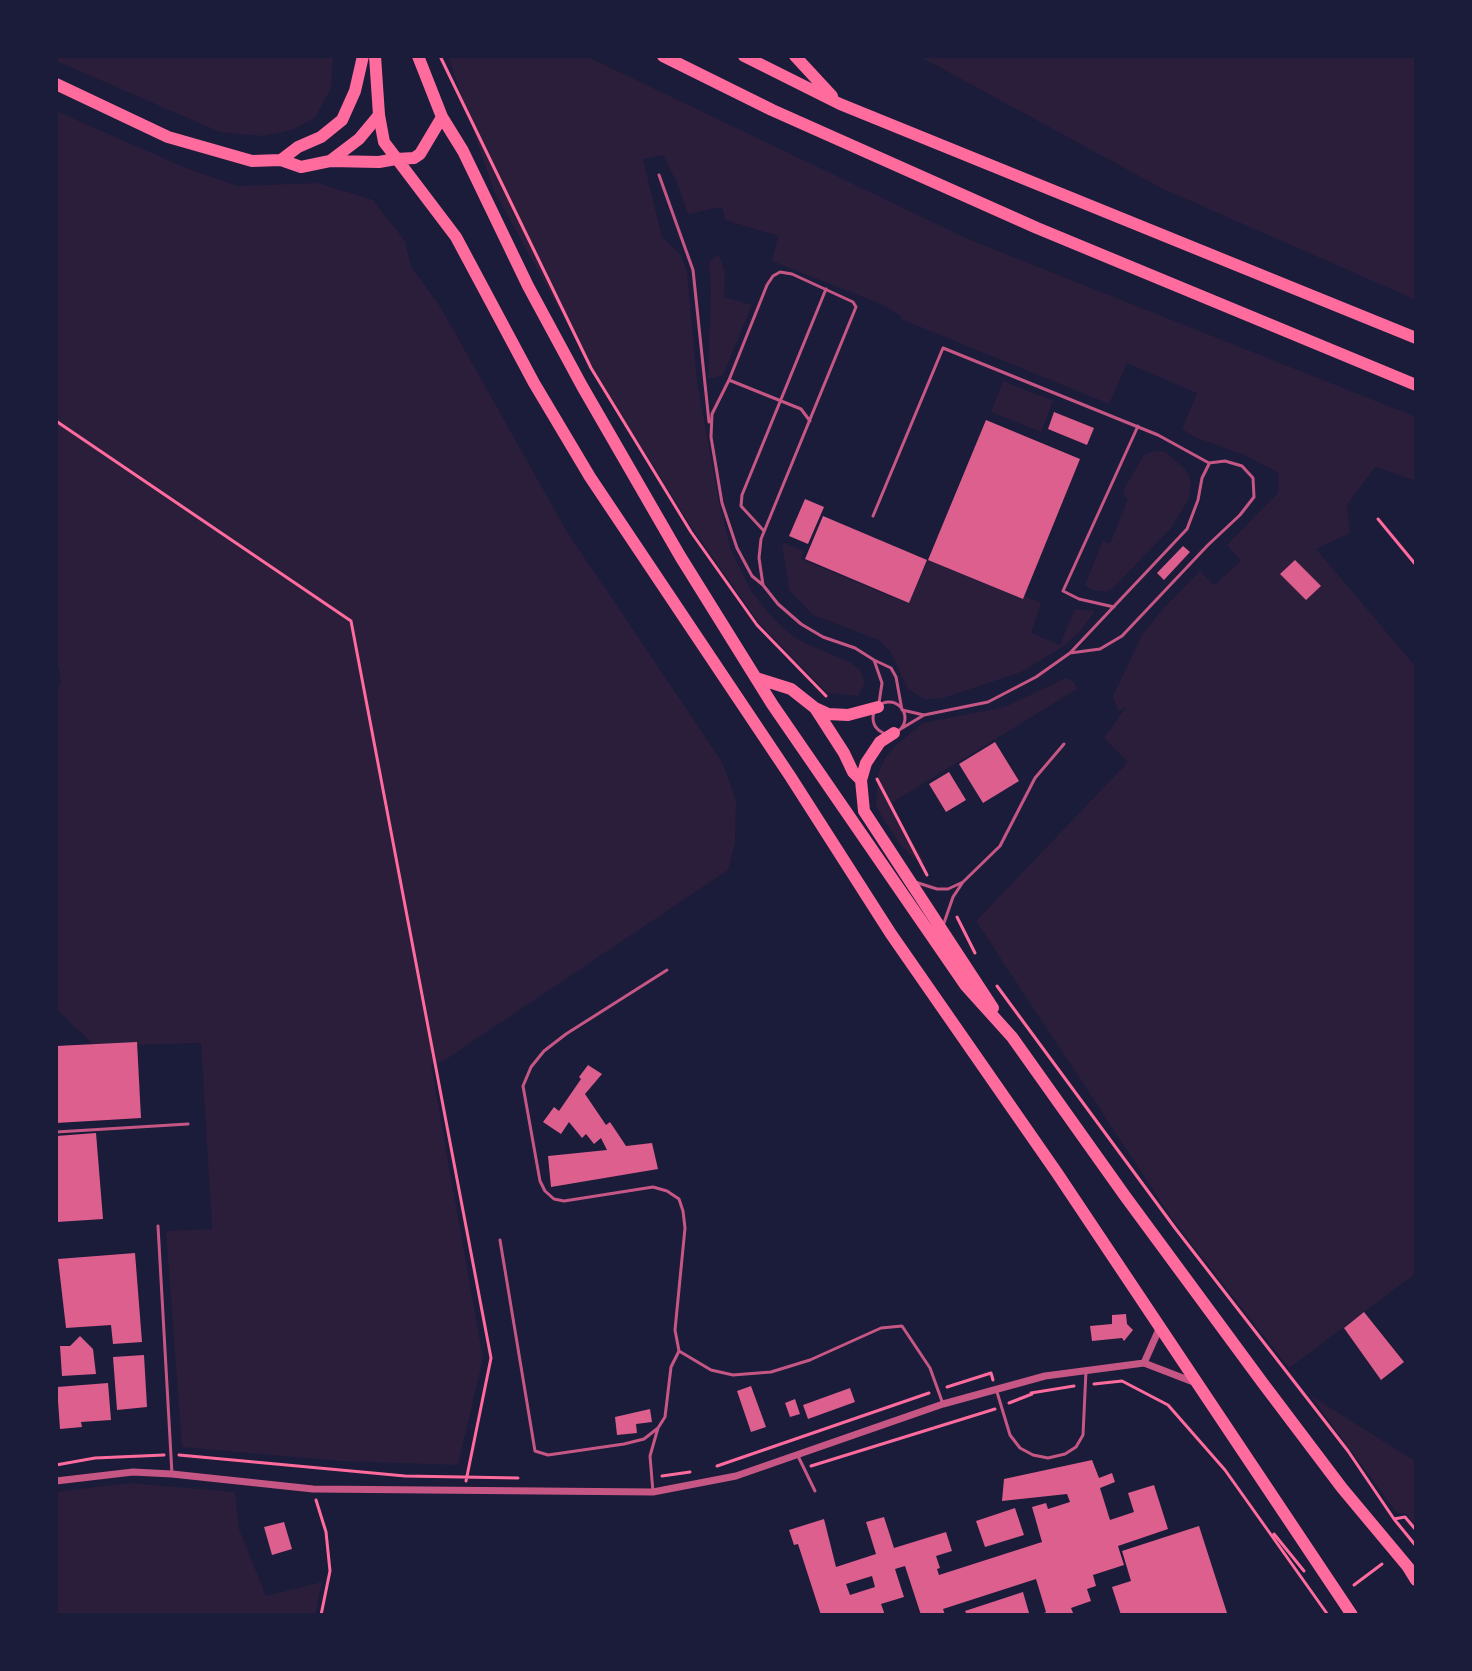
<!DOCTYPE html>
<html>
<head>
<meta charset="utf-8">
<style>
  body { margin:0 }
  #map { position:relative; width:1472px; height:1671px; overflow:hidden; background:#1b1b3a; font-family:"Asap Condensed",sans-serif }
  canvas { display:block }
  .frame { position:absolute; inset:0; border:58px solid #1b1b3a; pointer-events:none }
</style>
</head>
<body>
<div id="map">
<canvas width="1472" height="1671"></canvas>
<div class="frame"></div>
</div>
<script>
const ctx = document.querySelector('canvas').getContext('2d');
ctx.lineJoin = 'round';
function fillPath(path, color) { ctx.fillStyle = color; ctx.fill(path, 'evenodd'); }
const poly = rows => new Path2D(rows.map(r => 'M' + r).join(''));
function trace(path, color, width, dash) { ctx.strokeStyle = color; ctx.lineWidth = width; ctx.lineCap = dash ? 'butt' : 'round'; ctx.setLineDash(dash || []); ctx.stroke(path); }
fillPath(poly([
  [56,56,333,56,331,88,315,118,292,130,262,136,220,132,56,61],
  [448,56,586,56,968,239,1416,417,1416,481,1375,467,1347,505,1350,533,1316,549,1416,667,1416,1273,1289,1368,1173,1220,976,921,1128,762,1104,738,1126,707,1118,711,1113,696,1142,635,1162,610,1200,571,1214,585,1241,561,1227,545,1278,493,1279,473,1242,454,1194,437,1182,429,1197,393,1127,363,1109,404,901,319,901,316,883,305,772,261,778,236,725,220,722,207,688,214,677,183,663,155,643,159,662,237,681,255,687,272,697,381,719,503,731,550,751,591,769,614,791,635,807,644,850,662,860,670,865,683,858,696,827,693,759,623,694,531,593,370,494,191],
  [919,56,1416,56,1416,300,1161,188],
  [56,111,186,168,237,186,318,183,373,200,405,241,411,266,441,308,566,530,722,762,736,800,735,843,728,870,445,1060,431,1065,483,1358,458,1465,340,1461,182,1447,166,1231,212,1229,201,1043,95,1046,56,1009,56,686,61,683,59,668,56,666],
  [719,254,725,273,724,297,752,305,723,375,708,379,711,287,709,262],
  [1003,381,1053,401,1041,432,991,412],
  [1154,451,1165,452,1185,469,1191,480,1189,499,1170,529,1114,587,1107,592,1092,590,1085,585,1103,541,1110,544,1128,499,1123,494,1125,487,1144,455],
  [782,542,803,551,801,559,909,604,928,560,1022,599,1024,596,1041,603,1031,633,1060,645,1075,609,1095,611,1081,630,1063,647,1021,672,943,698,926,700,908,689,890,651,879,640,813,615,789,590],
  [1066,678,1074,682,1077,689,893,802,896,820,927,864,914,858,901,846,876,807,878,774,885,758,896,745,923,723,1005,707],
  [1310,1395,1416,1462,1416,1526,1406,1513,1397,1513],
  [129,1483,235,1492,239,1529,266,1596,322,1582,315,1615,56,1615,56,1492]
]), '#2a1e3b');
fillPath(poly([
  [1054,412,1094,428,1087,445,1048,429],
  [986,420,1080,459,1023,599,928,560],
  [805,499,824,507,808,544,789,536],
  [823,516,927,560,909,603,805,559],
  [1183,546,1190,552,1164,580,1157,573],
  [1295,560,1321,586,1306,600,1280,574],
  [995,742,1019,781,983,803,959,764],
  [949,772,966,800,946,812,929,784],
  [137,1042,141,1118,56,1123,56,1046],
  [588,1065,602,1074,585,1094,606,1125,610,1122,626,1146,652,1143,658,1169,551,1187,548,1156,607,1150,601,1138,594,1144,586,1134,582,1138,569,1122,561,1134,543,1122,554,1107,559,1111,581,1079,579,1077],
  [96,1133,103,1219,57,1222,56,1136],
  [135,1253,142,1342,113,1344,111,1325,66,1328,58,1259],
  [1364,1312,1404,1362,1381,1380,1344,1328],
  [1126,1314,1127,1324,1133,1330,1124,1341,1122,1338,1092,1341,1090,1326,1112,1324,1112,1315],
  [80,1336,93,1349,96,1374,62,1376,60,1346,70,1346],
  [144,1355,147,1407,117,1410,113,1357],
  [108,1383,111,1420,81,1422,82,1427,60,1429,57,1387],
  [751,1386,766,1427,751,1432,737,1391],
  [850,1388,855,1402,808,1419,803,1405],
  [795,1399,800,1414,790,1417,785,1403],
  [650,1409,652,1422,636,1424,637,1433,617,1435,615,1417],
  [1092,1460,1099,1478,1112,1473,1115,1482,1100,1488,1110,1520,1134,1512,1128,1493,1154,1485,1168,1529,1118,1546,1124,1565,1093,1575,1096,1586,1087,1589,1091,1601,1071,1608,1074,1615,1040,1615,1046,1612,1036,1579,943,1609,945,1615,921,1615,905,1566,895,1569,904,1597,881,1604,885,1615,821,1615,798,1544,794,1545,789,1530,824,1519,836,1567,876,1554,866,1522,884,1517,894,1548,946,1532,952,1551,936,1556,940,1568,937,1569,939,1575,1042,1542,1032,1507,1046,1503,1048,1509,1070,1502,1067,1494,1002,1501,1004,1479],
  [872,1576,875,1587,850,1595,846,1584],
  [1015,1508,1024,1535,985,1547,976,1521],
  [284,1522,292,1549,272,1555,264,1527],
  [1199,1526,1227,1613,1121,1615,1112,1587,1131,1581,1122,1551],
  [1023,1592,1029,1613,967,1615,965,1611]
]), '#dd5f8e');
trace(poly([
  [440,56,591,368,691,532,757,625,826,696],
  [56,421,351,621,491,1358,466,1481],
  [1378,519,1416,565],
  [877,779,927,875],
  [957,917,975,953],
  [997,986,1175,1228,1348,1451,1394,1519,1416,1546],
  [1094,1384,1122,1381,1168,1405,1225,1470,1328,1615],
  [947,1387,991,1373,993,1380],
  [1031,1393,1074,1386],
  [1009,1403,1032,1394],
  [179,1455,405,1476,518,1478],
  [56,1465,95,1458,164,1455],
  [717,1466,929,1393],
  [811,1466,995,1409],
  [662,1476,690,1472],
  [316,1500,326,1532,330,1571,321,1615],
  [1394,1519,1405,1517,1416,1530],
  [1274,1534,1304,1571],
  [1354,1585,1382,1564]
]), '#ff6b9d', 3);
trace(poly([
  [659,175,693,270,709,422],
  [729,380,801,409,810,421],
  [873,516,943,348,1158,435,1209,463,1225,461,1242,466,1253,478,1254,497,1240,515,1208,545,1122,636,1100,649,1070,653],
  [764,531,741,506,742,495,826,289],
  [763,585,759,558,761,539,856,307,853,302,792,274,780,272,773,276,767,285,729,380,712,414,711,437,722,503,737,548,752,576,763,585,778,604,801,624,823,637,855,648,874,660],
  [1114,607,1079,599,1063,591,1138,426],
  '873 718a16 16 0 1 1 32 0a16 16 0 1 1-32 0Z',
  [879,703,882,683,874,660,891,668,896,677,902,710,924,715,899,730],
  [924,715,988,702,1036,677,1070,653,1187,529,1198,500,1202,478,1209,464],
  [915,882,937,889,948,889,963,882,953,897,944,923],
  [963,882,1000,846,1035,778,1064,744],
  [56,1132,188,1124],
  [158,1226,172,1474],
  [500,1240,535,1451,548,1455,624,1444,644,1439,658,1428],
  [679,1351,711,1370,733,1375,771,1372,810,1360,881,1328,902,1326,930,1368,943,1404],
  [997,1392,1010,1435,1020,1448,1033,1455,1048,1458,1065,1454,1076,1447,1083,1435,1086,1371],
  [798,1456,815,1491],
  [653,1492,650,1456,658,1428,665,1417,671,1367,679,1351,675,1330,685,1228,683,1211,679,1199,667,1191,653,1187,564,1201,554,1199,545,1191,540,1181,523,1086,531,1067,544,1051,566,1034,667,970]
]), '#c65784', 3);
trace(poly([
  [1144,1363,1160,1327],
  [56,1481,133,1472,172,1474,313,1489,653,1492,736,1476,943,1404,1045,1376,1144,1363,1196,1383]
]), '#c65784', 7);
trace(poly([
  [375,56,379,115,384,142,456,237,534,383,590,477,790,776,891,934,1057,1173,1352,1615],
  [418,56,442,117,463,151,528,286,582,386,680,556,772,704,966,986,1012,1037,1125,1196,1262,1382,1342,1488,1408,1567,1416,1580],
  [396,159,414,158,420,154,442,117],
  [756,678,791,689,815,708,828,714,848,715,878,707],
  [815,708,844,753,853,772,861,780],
  [894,733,880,742,866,763,861,780,864,811,993,1008]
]), '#ff6b9d', 12);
trace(poly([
  [663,56,772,110,1037,228,1416,385],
  [744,56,840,104,1416,338],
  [795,56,832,96],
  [56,84,168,137,252,161,281,160,301,167,330,161,379,162,396,159],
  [281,160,298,147,321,137,342,120,355,91,363,56],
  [330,161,359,139,379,115]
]), '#ff6b9d', 12);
</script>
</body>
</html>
